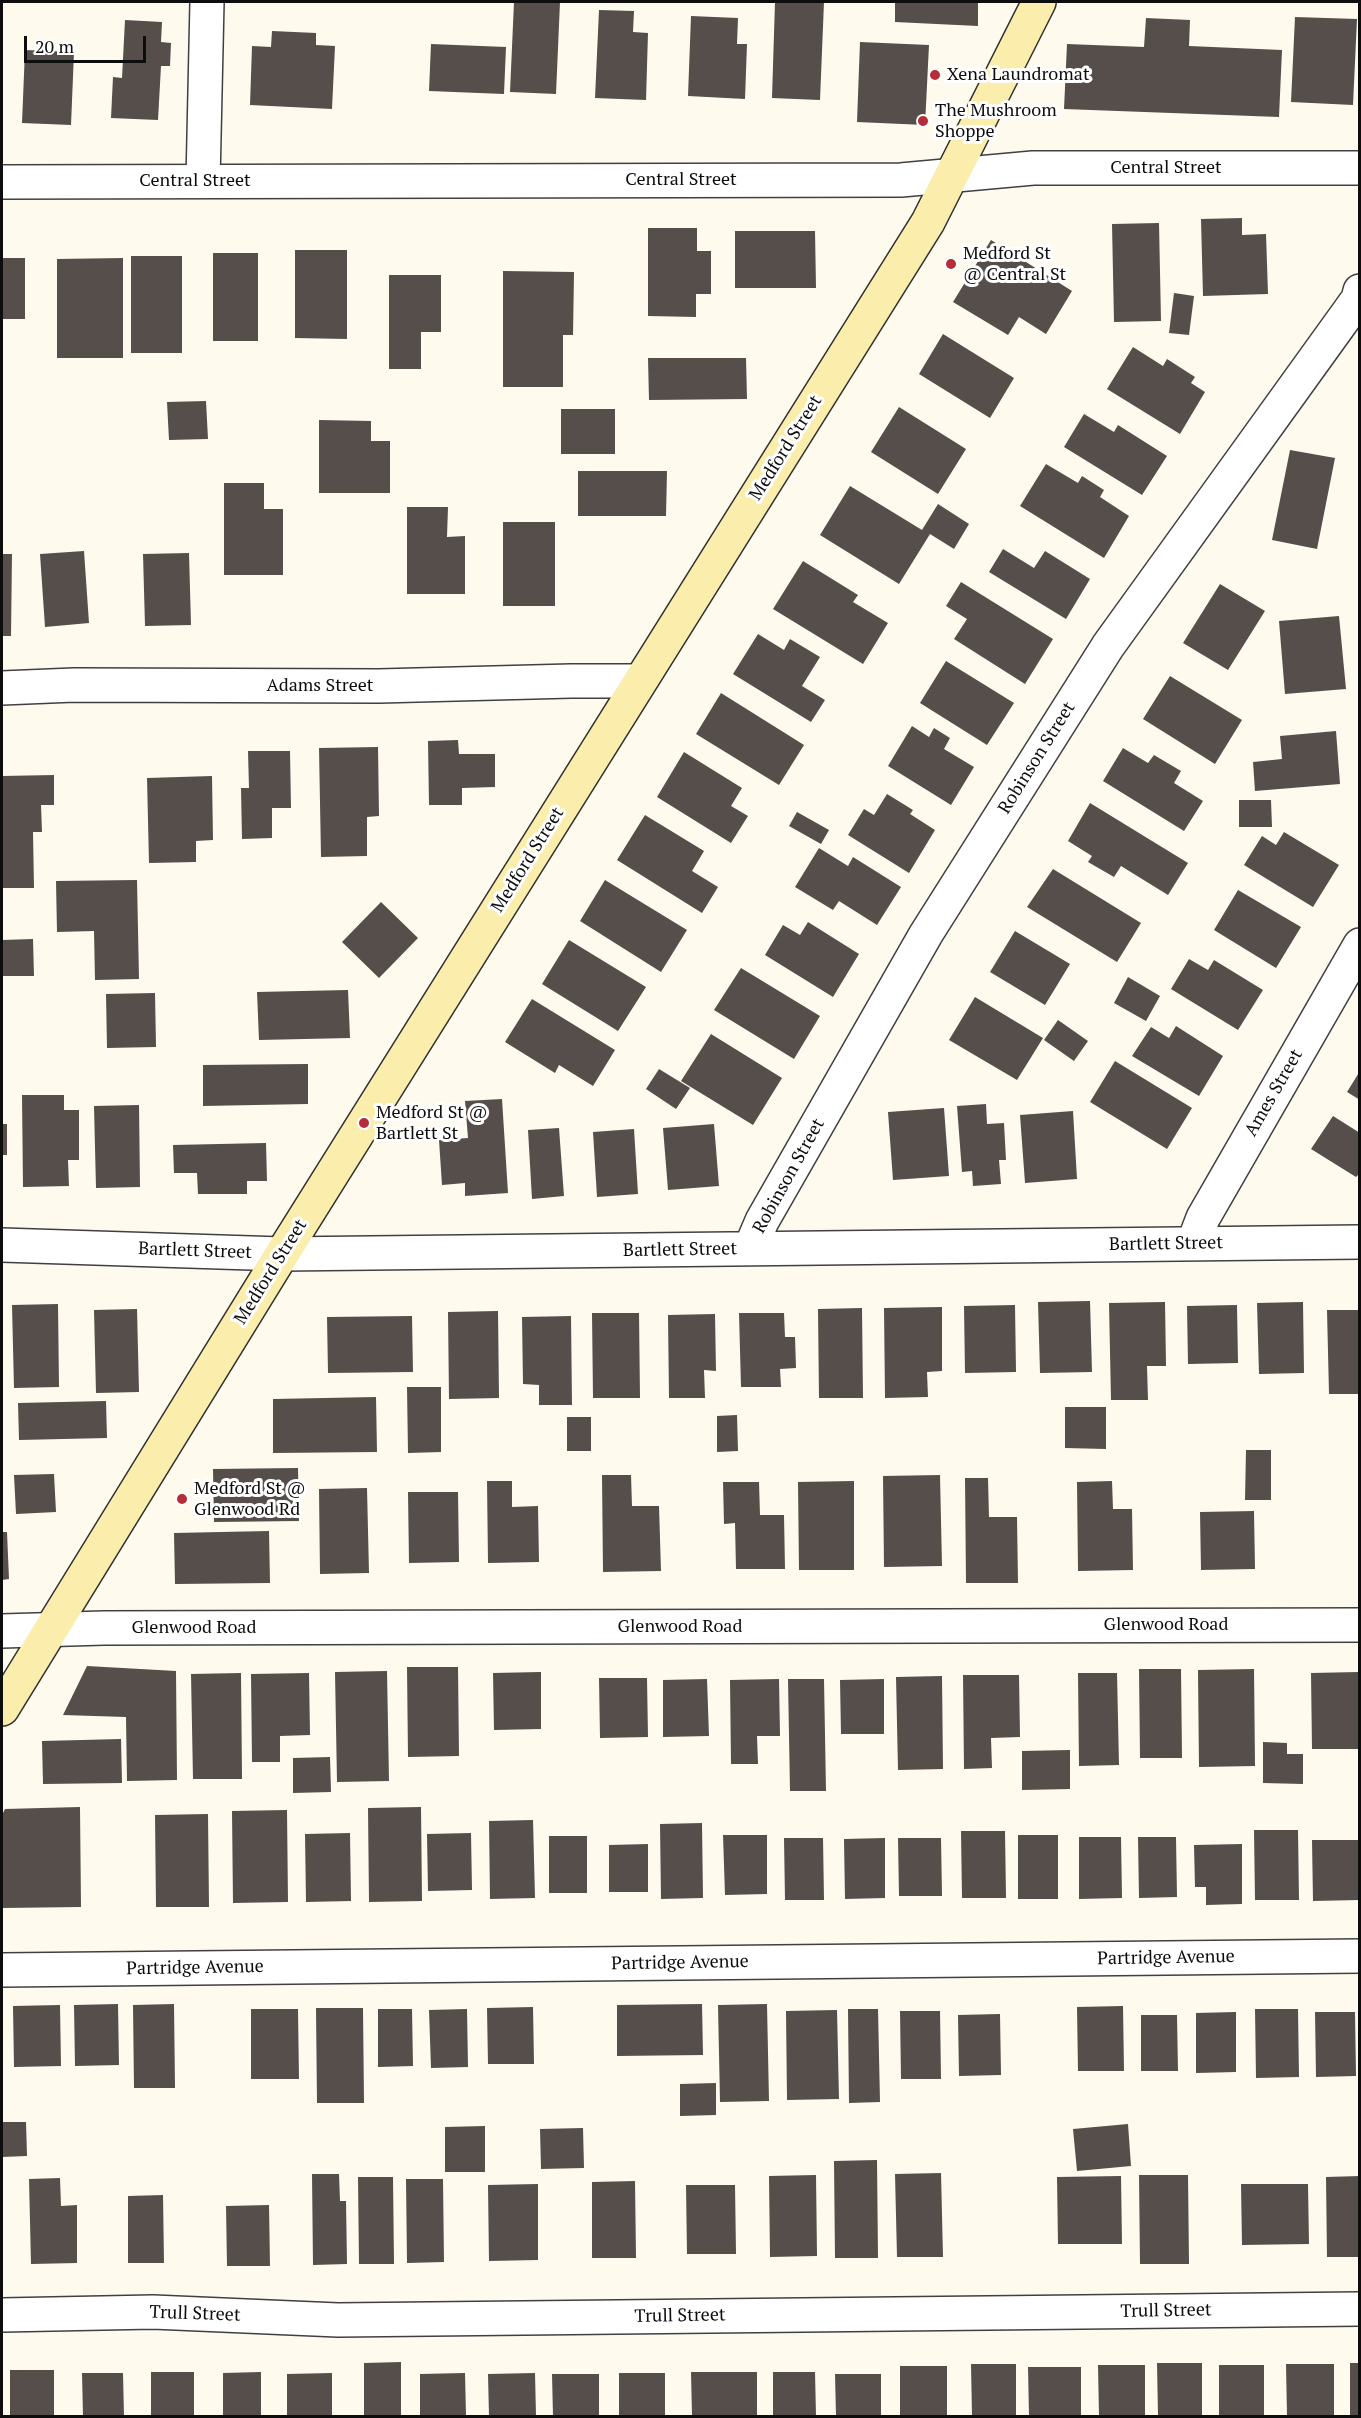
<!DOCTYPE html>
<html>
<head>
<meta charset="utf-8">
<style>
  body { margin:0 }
  #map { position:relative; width:1361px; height:2418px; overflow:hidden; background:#fefaee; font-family:"PT Serif",serif }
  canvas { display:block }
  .frame { position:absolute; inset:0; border:3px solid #0d0d0d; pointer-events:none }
  .scale { position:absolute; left:24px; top:36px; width:122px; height:27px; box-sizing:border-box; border:3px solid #0d0d0d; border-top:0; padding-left:8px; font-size:18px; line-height:21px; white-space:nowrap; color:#0d0d0d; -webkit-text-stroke:4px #fff; paint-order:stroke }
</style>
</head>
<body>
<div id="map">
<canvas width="1361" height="2418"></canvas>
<div class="frame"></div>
<div class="scale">20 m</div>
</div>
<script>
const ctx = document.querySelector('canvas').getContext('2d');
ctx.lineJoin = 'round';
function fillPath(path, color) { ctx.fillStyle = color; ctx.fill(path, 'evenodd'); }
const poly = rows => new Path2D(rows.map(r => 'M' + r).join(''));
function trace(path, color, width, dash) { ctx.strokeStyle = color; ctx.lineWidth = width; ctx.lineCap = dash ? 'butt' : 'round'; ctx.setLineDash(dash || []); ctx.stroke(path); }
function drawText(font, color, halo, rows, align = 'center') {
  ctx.font = font + ' "PT Serif",serif'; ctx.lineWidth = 6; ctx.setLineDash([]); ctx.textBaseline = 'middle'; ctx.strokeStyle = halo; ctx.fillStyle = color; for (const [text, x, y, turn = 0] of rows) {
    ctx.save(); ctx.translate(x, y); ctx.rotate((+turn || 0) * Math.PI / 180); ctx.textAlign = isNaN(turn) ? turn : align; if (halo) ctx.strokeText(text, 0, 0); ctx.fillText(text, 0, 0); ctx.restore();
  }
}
fillPath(poly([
  [514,2,560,2,556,94,510,92],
  [775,2,824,2,820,100,772,98],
  [895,2,978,2,978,26,895,22],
  [599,10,634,11,633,32,648,33,646,100,595,98],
  [691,16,738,18,737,44,747,44,745,99,688,96],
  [1295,17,1357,19,1353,105,1291,102],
  [1146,18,1190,20,1189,46,1282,50,1279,117,1064,109,1067,44,1144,47],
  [125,20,162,22,161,42,171,43,170,66,161,66,158,120,111,118,113,77,122,78],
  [272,31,316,33,316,45,335,46,332,109,250,105,252,46,271,47],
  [860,42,929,45,925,125,857,122],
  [431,44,506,47,504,94,429,91],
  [25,50,74,52,71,125,22,123],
  [1242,218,1242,235,1266,234,1268,294,1203,296,1201,219],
  [1159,223,1161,321,1114,322,1112,224],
  [648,228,697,228,697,251,711,251,711,294,696,294,696,317,648,316],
  [735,231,815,231,816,288,735,288],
  [991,240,1072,291,1046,334,1019,317,1008,335,953,302],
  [295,250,347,250,347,339,295,338],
  [213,253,258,253,258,341,213,341],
  [131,256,182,256,182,353,131,353],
  [2,258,25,258,25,319,2,319],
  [123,258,123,358,57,358,57,259],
  [503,271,574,272,573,335,563,335,563,387,503,387],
  [389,275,441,275,441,332,421,332,421,369,389,369],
  [1174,293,1194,296,1189,335,1169,333],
  [943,334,1014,378,990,418,919,374],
  [1133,347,1163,366,1167,359,1195,377,1191,383,1205,392,1180,434,1107,389],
  [648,358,746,358,747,399,649,400],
  [206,401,208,439,169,440,167,402],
  [899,407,966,449,938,494,871,452],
  [561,409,615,409,615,454,561,454],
  [1084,414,1114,432,1118,425,1167,456,1142,495,1064,447],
  [319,420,371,421,371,441,390,441,390,493,319,493],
  [1290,450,1335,458,1317,549,1272,540],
  [1046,464,1078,483,1082,476,1104,490,1100,497,1129,516,1104,558,1020,506],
  [578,471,667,471,666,516,578,516],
  [224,483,264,483,264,509,283,509,283,575,224,575],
  [850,486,922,530,938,504,969,524,954,549,930,534,899,584,820,535],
  [407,507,448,507,447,537,465,536,465,594,407,594],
  [503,522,555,522,555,606,503,606],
  [1003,549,1034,568,1045,551,1090,579,1066,619,989,572],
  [84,551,89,623,45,627,40,554],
  [189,553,191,625,145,626,143,554],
  [2,554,12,554,11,636,2,636],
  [803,561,858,595,853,602,888,623,863,664,773,609],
  [961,582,1053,639,1025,684,954,639,967,619,946,606],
  [1220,584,1265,611,1228,670,1183,643],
  [1339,616,1346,689,1285,694,1279,621],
  [758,634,784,650,790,639,820,657,802,686,825,700,811,722,733,674],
  [946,661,1014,703,987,745,920,703],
  [1170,676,1242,720,1215,764,1143,719],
  [721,693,804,745,779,785,696,734],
  [912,726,929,737,934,728,950,738,944,749,974,767,951,805,888,766],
  [1336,731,1340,784,1255,791,1253,762,1282,759,1280,736],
  [458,740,459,754,495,754,495,787,462,788,462,805,429,805,428,741],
  [378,747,379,816,367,817,367,856,321,857,319,748],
  [1123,748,1148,763,1154,755,1181,771,1174,783,1203,801,1184,831,1103,781],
  [248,751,290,751,291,808,272,808,272,838,242,839,241,788,249,788],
  [684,752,742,788,731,806,748,816,731,843,657,797],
  [54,775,54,805,41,805,42,832,33,832,34,888,2,888,2,776],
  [212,776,213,840,196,841,196,862,149,863,147,778],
  [887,794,913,810,910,814,935,830,909,873,848,835,864,809,874,815],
  [1239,800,1271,800,1272,827,1239,827],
  [1090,803,1188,863,1168,895,1121,866,1114,877,1088,862,1092,856,1068,841],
  [797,812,829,830,821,844,789,826],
  [645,815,704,851,692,871,718,887,702,913,617,860],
  [1284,832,1339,865,1313,907,1244,865,1262,836,1276,845],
  [819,848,848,866,853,857,901,887,877,925,839,901,833,910,795,887],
  [1053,869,1141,923,1117,962,1027,907],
  [137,880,139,979,95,980,94,931,57,932,56,881],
  [605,880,687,930,661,972,580,921],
  [1238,890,1301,927,1276,968,1214,930],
  [381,902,418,938,379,978,342,942],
  [808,922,859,954,833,997,765,955,783,925,800,935],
  [1015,931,1070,964,1045,1005,990,972],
  [33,939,34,976,2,976,2,940],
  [569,940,646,987,618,1031,542,984],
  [1189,959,1208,970,1214,960,1263,990,1238,1030,1171,989],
  [741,968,820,1016,794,1059,714,1010],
  [1128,977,1160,996,1146,1021,1114,1003],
  [348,990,350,1038,259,1040,257,992],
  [155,993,156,1047,107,1048,106,994],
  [975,997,1043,1038,1017,1080,949,1040],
  [532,999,615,1050,593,1086,559,1065,555,1073,505,1042],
  [1058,1020,1088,1041,1074,1061,1044,1040],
  [1176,1026,1223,1056,1199,1096,1132,1056,1151,1027,1169,1038],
  [711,1034,782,1078,753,1125,681,1081],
  [1115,1061,1192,1108,1167,1149,1090,1102],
  [308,1064,308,1104,203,1106,203,1065],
  [659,1069,690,1088,676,1109,646,1089],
  [1360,1071,1360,1100,1347,1092],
  [22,1095,64,1095,64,1110,79,1110,79,1160,68,1160,69,1186,23,1187],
  [502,1099,508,1193,465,1196,465,1183,442,1185,439,1140,468,1138,465,1101],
  [986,1104,987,1124,1004,1123,1006,1160,999,1160,1001,1184,973,1186,972,1171,962,1172,957,1106],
  [139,1105,140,1187,96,1188,94,1106],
  [944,1108,949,1176,893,1180,888,1112],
  [1073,1111,1077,1179,1025,1183,1020,1115],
  [1333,1116,1360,1133,1360,1173,1356,1177,1311,1149],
  [2,1124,7,1124,7,1155,2,1155],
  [714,1124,719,1186,668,1190,663,1128],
  [559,1128,564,1196,532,1199,528,1130],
  [634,1129,638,1194,597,1197,593,1132],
  [266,1143,267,1181,247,1181,247,1194,198,1194,197,1173,174,1173,173,1145],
  [1090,1301,1092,1372,1040,1373,1038,1302],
  [1165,1302,1166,1366,1147,1366,1148,1400,1111,1400,1109,1303],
  [1303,1302,1304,1373,1259,1374,1257,1303],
  [58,1304,59,1387,14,1388,12,1305],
  [1015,1305,1016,1372,965,1373,964,1306],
  [1237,1305,1238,1363,1188,1364,1187,1306],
  [942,1307,942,1371,927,1372,928,1397,885,1398,884,1308],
  [862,1308,863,1398,819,1398,818,1309],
  [137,1309,139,1392,96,1393,94,1310],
  [1327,1310,1360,1310,1360,1394,1329,1394],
  [498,1311,499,1398,449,1399,448,1312],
  [592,1313,639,1313,640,1398,593,1398],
  [739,1313,784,1313,785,1337,795,1337,796,1368,780,1369,781,1387,741,1387],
  [715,1314,716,1371,704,1370,705,1398,669,1398,668,1315],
  [412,1316,413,1372,328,1373,327,1317],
  [571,1316,572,1405,539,1405,539,1385,523,1384,522,1317],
  [407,1387,441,1387,441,1452,408,1453],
  [376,1397,377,1452,273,1453,273,1399],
  [106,1401,107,1438,19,1440,18,1403],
  [1065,1407,1106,1407,1106,1449,1065,1448],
  [737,1415,738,1451,717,1452,717,1416],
  [567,1417,591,1417,591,1451,567,1451],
  [1246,1450,1271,1450,1271,1500,1245,1500],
  [298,1468,299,1521,214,1522,213,1469],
  [54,1474,56,1512,16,1514,14,1475],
  [602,1475,631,1475,632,1506,659,1506,661,1571,603,1572],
  [940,1475,942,1566,884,1567,883,1476],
  [965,1478,988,1478,989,1517,1017,1517,1018,1583,966,1583],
  [487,1481,512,1481,512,1507,538,1506,539,1562,488,1563],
  [854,1481,854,1570,799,1570,798,1482],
  [1112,1481,1113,1509,1132,1509,1133,1570,1078,1571,1077,1482],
  [723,1482,759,1482,760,1515,784,1515,785,1569,736,1569,735,1523,724,1524],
  [367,1488,369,1573,320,1574,319,1489],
  [408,1492,458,1492,459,1562,409,1563],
  [1254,1511,1255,1569,1201,1570,1200,1512],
  [269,1531,270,1583,175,1584,174,1533],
  [2,1532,7,1532,9,1579,2,1580],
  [87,1666,176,1671,177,1780,127,1781,126,1717,63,1715],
  [407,1667,458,1667,459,1756,408,1757],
  [1139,1669,1181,1669,1182,1758,1140,1758],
  [1254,1669,1255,1766,1199,1767,1198,1670],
  [387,1671,389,1781,337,1782,335,1672],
  [541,1672,541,1729,494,1730,493,1673],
  [1359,1672,1360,1749,1312,1749,1311,1673],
  [241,1673,242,1779,193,1779,191,1674],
  [309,1673,310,1735,280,1736,280,1762,252,1762,251,1674],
  [1078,1673,1117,1673,1119,1765,1079,1766],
  [963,1675,1019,1675,1020,1737,991,1738,992,1768,964,1769],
  [942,1676,943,1769,898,1770,896,1677],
  [599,1678,647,1678,648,1737,600,1738],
  [707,1679,709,1736,663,1737,663,1680],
  [779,1679,780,1736,757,1736,758,1764,731,1764,730,1680],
  [788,1679,824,1679,826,1791,790,1791],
  [884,1679,884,1734,841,1734,840,1680],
  [121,1739,122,1783,43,1784,42,1741],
  [1263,1742,1287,1743,1287,1754,1303,1754,1303,1784,1263,1783],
  [1070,1750,1070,1789,1022,1790,1022,1751],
  [330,1757,331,1792,293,1793,293,1758],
  [80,1807,81,1907,2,1908,2,1815,5,1809],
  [421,1807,422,1901,369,1902,368,1808],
  [287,1810,288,1902,233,1903,232,1811],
  [208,1814,209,1907,156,1907,155,1815],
  [533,1820,535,1898,490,1899,489,1821],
  [702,1823,703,1898,661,1899,660,1824],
  [1254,1830,1298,1830,1299,1900,1255,1900],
  [961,1831,1005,1831,1006,1898,962,1898],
  [350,1833,351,1901,306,1902,305,1834],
  [471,1833,472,1890,428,1891,427,1834],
  [723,1835,767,1835,767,1894,725,1895],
  [1018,1835,1058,1835,1058,1899,1018,1899],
  [549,1836,587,1836,587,1893,549,1893],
  [1079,1837,1121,1837,1122,1898,1079,1899],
  [1138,1837,1176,1837,1177,1897,1139,1898],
  [784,1838,823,1838,824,1900,785,1900],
  [885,1838,885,1898,845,1899,844,1839],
  [898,1838,941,1838,942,1896,899,1896],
  [1312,1840,1360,1840,1360,1900,1313,1901],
  [648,1844,648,1892,609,1892,609,1845],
  [1242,1844,1242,1904,1206,1905,1206,1887,1195,1887,1194,1845],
  [118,2004,119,2065,75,2066,74,2005],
  [174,2004,175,2088,134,2088,133,2005],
  [702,2004,703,2055,617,2056,617,2005],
  [767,2004,769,2101,720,2102,718,2005],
  [60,2005,61,2066,14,2067,13,2006],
  [1123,2006,1124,2071,1078,2071,1077,2007],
  [533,2007,534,2064,488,2064,487,2008],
  [316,2008,363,2008,364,2103,317,2103],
  [251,2009,298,2009,299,2079,251,2079],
  [378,2009,412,2009,413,2066,378,2067],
  [467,2009,468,2067,431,2068,429,2010],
  [848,2009,878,2009,880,2102,849,2103],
  [1255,2009,1298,2009,1299,2077,1256,2078],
  [837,2010,839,2099,787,2100,786,2011],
  [900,2011,940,2011,941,2079,901,2079],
  [1236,2012,1236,2072,1196,2073,1196,2013],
  [1315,2012,1355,2012,1356,2076,1316,2077],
  [1000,2014,1001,2075,959,2076,958,2015],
  [1141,2015,1177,2015,1178,2071,1141,2071],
  [716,2083,716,2115,680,2116,680,2084],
  [2,2122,26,2122,27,2156,2,2157],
  [1128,2124,1131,2166,1077,2171,1073,2129],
  [485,2126,485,2172,445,2172,445,2127],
  [583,2128,584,2168,541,2169,540,2129],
  [877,2160,878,2258,835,2258,834,2161],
  [941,2173,943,2257,897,2257,895,2174],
  [312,2174,339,2174,340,2201,346,2201,347,2264,313,2265],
  [816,2175,817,2256,770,2257,769,2176],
  [1139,2175,1188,2175,1189,2264,1140,2264],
  [1121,2176,1122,2244,1058,2244,1057,2177],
  [1360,2176,1360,2257,1327,2257,1326,2177],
  [358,2177,393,2177,394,2264,359,2264],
  [60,2178,61,2206,77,2205,77,2263,31,2264,29,2179],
  [406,2179,443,2179,444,2262,407,2263],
  [635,2181,636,2258,592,2258,592,2182],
  [538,2184,538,2260,489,2261,488,2185],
  [1241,2184,1308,2184,1309,2244,1242,2245],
  [686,2185,735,2185,736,2254,687,2254],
  [163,2195,164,2263,128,2263,128,2196],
  [269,2205,270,2266,227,2266,226,2206],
  [401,2362,401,2416,364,2416,364,2363],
  [1157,2363,1202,2363,1202,2416,1158,2416],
  [1350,2363,1360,2363,1360,2416,1350,2416],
  [971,2364,1016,2364,1016,2416,972,2416],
  [1286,2364,1334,2364,1334,2416,1287,2416],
  [1098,2365,1145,2365,1145,2416,1099,2416],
  [1219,2365,1264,2365,1264,2416,1219,2416],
  [900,2366,947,2366,947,2416,900,2416],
  [1028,2367,1081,2367,1081,2416,1029,2416],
  [10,2370,54,2370,54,2416,10,2416],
  [151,2372,194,2372,194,2416,151,2416],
  [261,2372,261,2416,223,2416,223,2373],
  [691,2372,757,2372,757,2416,692,2416],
  [773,2372,815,2372,816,2416,773,2416],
  [82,2373,123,2373,124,2416,83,2416],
  [332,2373,332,2416,287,2416,287,2374],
  [465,2373,466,2416,420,2416,420,2374],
  [535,2373,536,2416,489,2416,488,2374],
  [619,2373,665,2373,665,2416,619,2416],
  [552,2374,599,2374,599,2416,553,2416],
  [835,2374,881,2374,881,2416,836,2416]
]), '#554e4a');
const minor = poly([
  [203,181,207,2],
  [2,688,74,685,379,686,571,681,639,681],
  [1193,1244,1203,1218,1360,945],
  [2,1245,282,1254,1360,1242],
  [750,1249,762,1221,926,934,1108,646,1358,299,1360,291],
  [2,1631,104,1628,1360,1625],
  [2,1970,1360,1956],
  [2,2315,153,2312,338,2320,1360,2309]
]);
const tertiary = poly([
  [2,182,901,180,1033,168,1360,168]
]);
const secondary = poly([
  [2,1709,282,1254,928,222,1039,2]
]);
trace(minor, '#404040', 36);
trace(tertiary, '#404040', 36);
trace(secondary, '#2f2f2f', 36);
trace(minor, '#fff', 33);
trace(tertiary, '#fff', 33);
trace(secondary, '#fbeeac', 33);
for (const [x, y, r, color] of [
  [935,75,6,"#b62c39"],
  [923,121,6,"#b62c39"],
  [951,264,6,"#b62c39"],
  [364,1123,6,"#b62c39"],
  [182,1499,6,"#b62c39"]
]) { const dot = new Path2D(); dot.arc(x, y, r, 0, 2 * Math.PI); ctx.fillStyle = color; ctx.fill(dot); trace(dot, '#fff', 2); }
drawText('18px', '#0d0d0d', '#fff', [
  ["Xena Laundromat",947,75],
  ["The Mushroom",935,111],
  ["Shoppe",935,132],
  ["Medford St",963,254],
  ["@ Central St",963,275],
  ["Medford St @",376,1113],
  ["Bartlett St",376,1134],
  ["Medford St @",194,1489],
  ["Glenwood Rd",194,1510]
], 'left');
drawText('18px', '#0d0d0d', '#fff', [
  ["Central Street",1166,168],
  ["Central Street",681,180],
  ["Central Street",195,181],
  ["Medford Street",786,448,-58],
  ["Adams Street",320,686],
  ["Robinson Street",1037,758,-58],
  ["Medford Street",528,860,-58],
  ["Ames Street",1274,1093,-60],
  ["Robinson Street",789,1176,-61],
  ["Bartlett Street",1166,1244,-1],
  ["Bartlett Street",680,1250,-1],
  ["Bartlett Street",195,1251,2],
  ["Medford Street",271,1272,-58],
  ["Glenwood Road",1166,1625],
  ["Glenwood Road",680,1627],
  ["Glenwood Road",194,1628],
  ["Partridge Avenue",1166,1958,-1],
  ["Partridge Avenue",680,1963,-1],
  ["Partridge Avenue",195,1968,-1],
  ["Trull Street",1166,2311,-1],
  ["Trull Street",195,2314,2],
  ["Trull Street",680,2316,-1]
]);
</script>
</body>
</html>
